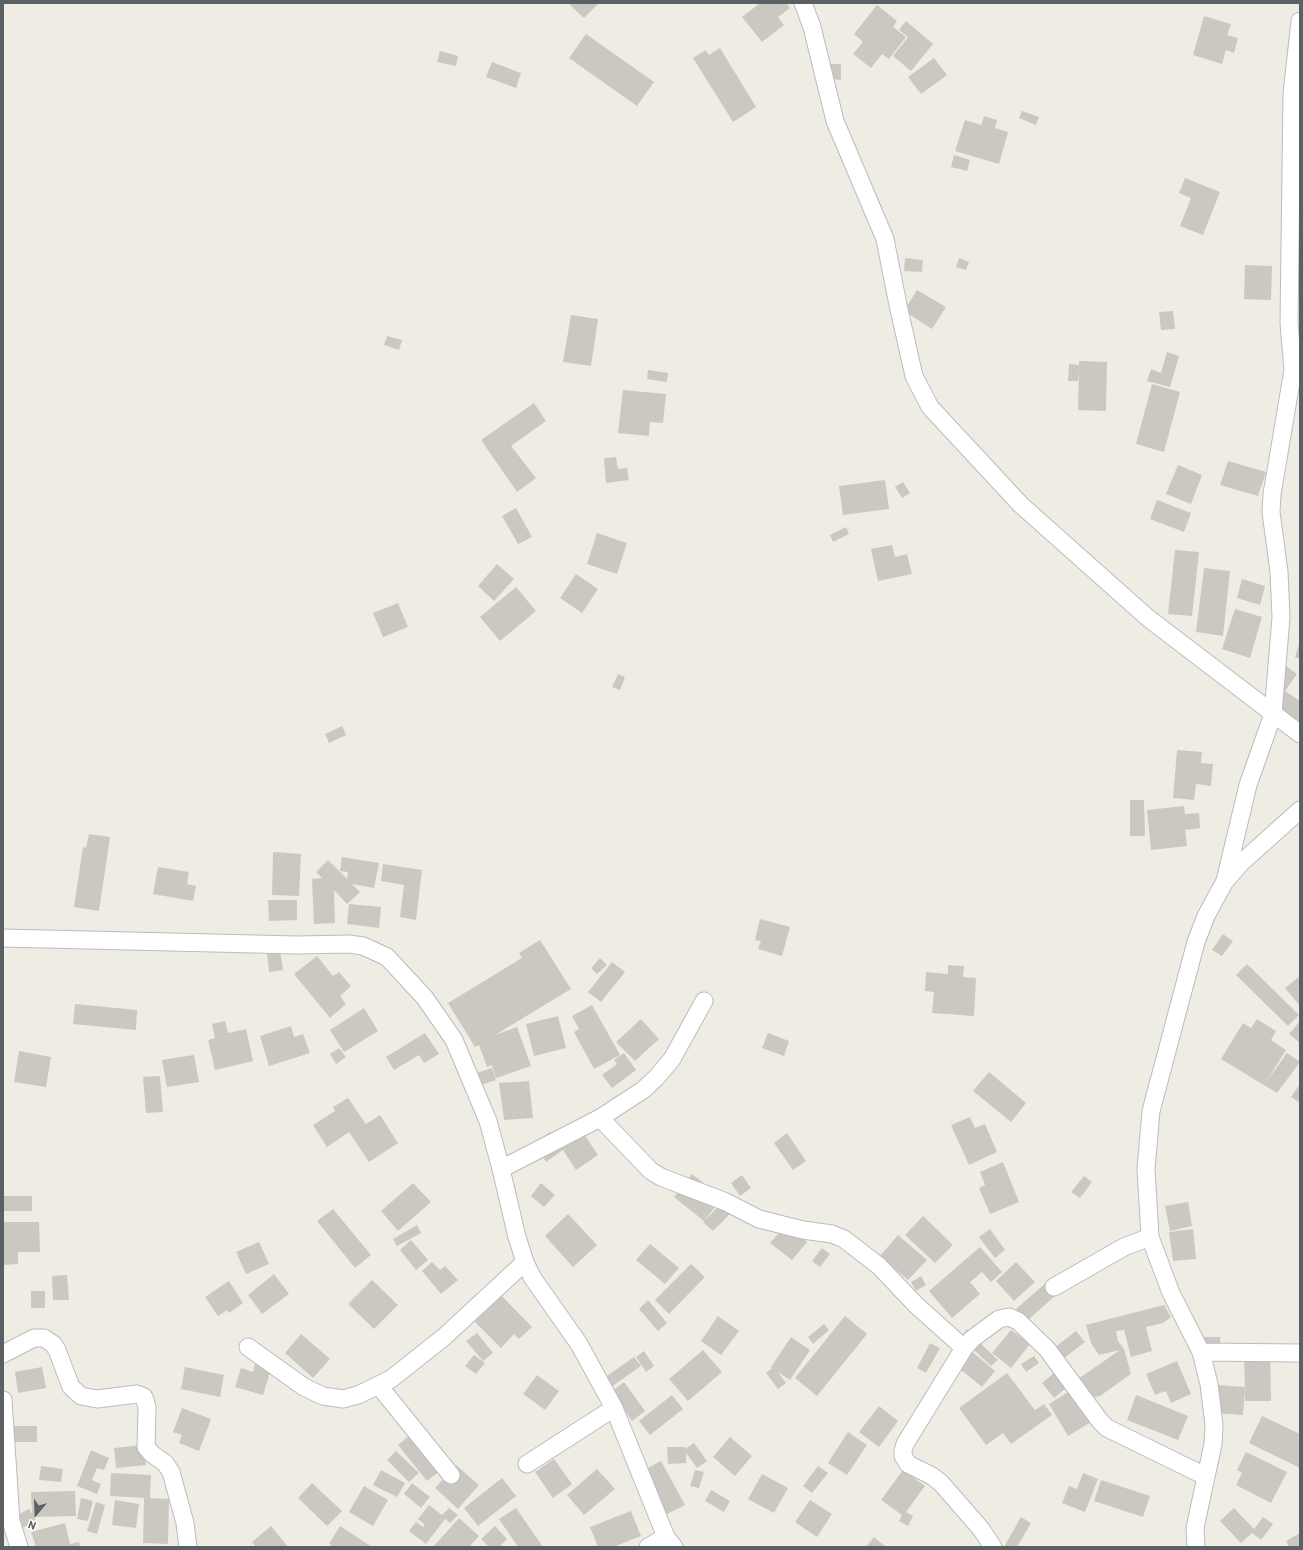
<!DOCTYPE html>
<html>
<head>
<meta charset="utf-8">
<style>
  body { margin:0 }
  #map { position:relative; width:1303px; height:1550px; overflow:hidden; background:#efede3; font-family:Barlow,sans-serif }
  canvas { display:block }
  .frame { position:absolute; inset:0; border:4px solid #5b6065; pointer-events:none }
  .north { position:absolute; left:16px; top:1494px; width:40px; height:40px; -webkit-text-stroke:3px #fff; paint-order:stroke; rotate:199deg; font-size:11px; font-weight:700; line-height:16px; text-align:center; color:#5b6065 }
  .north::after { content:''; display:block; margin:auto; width:14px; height:18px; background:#5b6065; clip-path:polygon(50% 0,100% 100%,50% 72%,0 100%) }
</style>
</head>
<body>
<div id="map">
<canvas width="1303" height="1550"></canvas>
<div class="frame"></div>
<div class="north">N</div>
</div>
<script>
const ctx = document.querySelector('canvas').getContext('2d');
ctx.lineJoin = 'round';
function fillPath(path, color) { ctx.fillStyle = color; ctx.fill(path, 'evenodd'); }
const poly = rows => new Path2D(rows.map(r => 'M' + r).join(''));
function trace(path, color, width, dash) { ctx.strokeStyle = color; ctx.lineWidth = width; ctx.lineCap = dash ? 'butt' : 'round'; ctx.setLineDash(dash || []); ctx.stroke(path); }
fillPath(poly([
  [568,3,599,3,584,18],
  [760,3,786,3,790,8,778,17,784,25,762,42,742,17],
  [877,5,897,21,893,27,906,37,889,59,882,54,871,68,853,54,863,42,854,34],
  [1204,16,1231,24,1227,35,1238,38,1234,53,1226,50,1222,64,1193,55],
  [906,21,933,44,911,71,893,56,908,37,899,30],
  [586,34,654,82,637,106,569,58],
  [720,48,756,107,733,122,693,58,706,50,709,55],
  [440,51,458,56,456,66,437,62],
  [934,58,947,75,921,94,908,77],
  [492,62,521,73,516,88,486,77],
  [831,64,841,64,841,80,831,79],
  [1022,111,1039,117,1036,125,1019,118],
  [984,116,997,120,995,128,1008,132,999,164,955,151,965,120,981,125],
  [954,155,970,160,967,171,951,167],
  [1185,178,1220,192,1203,235,1180,226,1191,198,1179,193],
  [905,258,923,260,922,272,904,271],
  [959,258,969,262,966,270,956,267],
  [1245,265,1272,266,1271,300,1244,299],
  [917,290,946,307,932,329,904,311],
  [1173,311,1175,329,1161,330,1159,312],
  [571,315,598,319,591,366,563,362],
  [387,336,402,340,399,350,384,345],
  [1167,352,1179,356,1170,387,1147,381,1151,369,1161,373],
  [1079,361,1107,362,1106,411,1078,410,1079,367,1078,381,1068,381,1069,364,1079,365],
  [648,370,668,373,667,382,647,379],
  [1152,384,1180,392,1164,452,1136,444],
  [623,390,666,394,663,423,650,422,649,436,618,433],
  [534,403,546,421,511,446,536,478,517,492,481,440],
  [616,457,618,469,627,468,629,480,606,483,604,458],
  [1228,461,1266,472,1258,496,1220,485],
  [1178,465,1202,475,1191,504,1166,494],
  [885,480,889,509,843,515,839,486],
  [903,482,910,493,902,498,895,487],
  [1157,500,1191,513,1184,532,1150,519],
  [516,508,532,537,518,544,502,516],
  [846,527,849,534,833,542,830,535],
  [597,533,627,543,617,574,587,564],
  [892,545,895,557,907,554,912,574,878,581,871,549],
  [1175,550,1199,552,1192,616,1168,614],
  [497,564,514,579,494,601,478,586],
  [1204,568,1230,571,1223,636,1196,632],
  [576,574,598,589,582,613,560,598],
  [1242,579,1265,586,1260,605,1237,598],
  [516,587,536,611,500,641,480,617],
  [398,603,408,627,383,637,373,613],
  [1235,609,1262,617,1250,658,1222,649],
  [1300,641,1300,659,1295,657],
  [1286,666,1297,674,1285,691,1300,701,1300,723,1264,698],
  [618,674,625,677,620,690,612,687],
  [342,726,346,735,329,743,325,734],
  [1177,750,1202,752,1201,763,1213,764,1211,786,1196,784,1194,800,1173,798],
  [1130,800,1144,800,1145,836,1130,836],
  [1184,806,1185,814,1199,813,1200,828,1185,830,1187,846,1151,850,1147,810],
  [89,834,110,837,99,911,74,907,83,847,86,848],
  [273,852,301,854,299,896,272,895],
  [342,857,379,863,374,888,352,884,360,892,347,904,334,890,335,923,314,924,312,879,322,878,316,872,328,860,347,879,348,872,340,871],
  [383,864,422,870,416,920,400,917,404,885,381,881],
  [158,867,189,872,187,884,196,886,193,901,153,894],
  [268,900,297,900,297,920,269,921],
  [349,904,381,907,379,928,347,924],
  [760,919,790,927,782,956,758,949,761,941,755,940],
  [1223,934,1233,941,1222,956,1212,950],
  [540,940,571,989,495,1035,517,1027,531,1066,496,1078,492,1065,487,1067,479,1045,475,1047,448,1003,522,958,519,953],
  [280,950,283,970,269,972,267,952],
  [317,956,333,976,339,972,351,986,340,996,346,1004,330,1018,294,974],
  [600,958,607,965,597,974,591,968],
  [612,962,625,972,601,1002,588,992],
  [1247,964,1299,1015,1288,1026,1236,975],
  [948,965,964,966,963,977,976,978,974,1016,932,1013,934,992,925,991,926,972,948,974],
  [1300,976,1300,1006,1285,988],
  [75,1004,137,1010,136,1030,73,1024],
  [592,1005,620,1055,594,1069,574,1032,579,1029,572,1016],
  [364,1008,378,1031,344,1052,330,1030],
  [558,1016,566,1048,534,1056,526,1024],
  [641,1019,659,1039,635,1061,616,1042],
  [1257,1019,1276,1031,1271,1040,1286,1050,1266,1082,1287,1053,1300,1062,1277,1093,1221,1059,1243,1023,1251,1028],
  [225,1021,228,1033,246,1029,253,1061,215,1070,208,1040,215,1038,212,1024],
  [1300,1021,1300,1043,1289,1034],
  [291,1026,294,1037,303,1034,310,1053,269,1066,260,1036],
  [425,1033,439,1054,424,1063,419,1055,394,1070,386,1057],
  [768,1033,789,1041,784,1056,762,1048],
  [339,1048,346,1057,336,1064,330,1054],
  [19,1051,51,1057,46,1087,14,1082],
  [624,1053,636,1070,612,1088,602,1075,617,1064,614,1060],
  [194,1055,199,1082,167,1087,162,1060],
  [492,1068,496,1080,481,1085,477,1073],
  [989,1072,1026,1103,1011,1122,973,1091],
  [160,1076,163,1112,146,1113,143,1077],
  [529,1081,533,1118,504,1120,499,1083],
  [1300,1084,1300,1103,1291,1097],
  [348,1098,366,1124,380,1115,398,1143,369,1162,349,1132,327,1147,313,1125,335,1111,333,1107],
  [970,1117,975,1128,985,1124,997,1152,969,1165,951,1125],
  [550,1132,562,1148,584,1134,598,1155,576,1170,563,1150,546,1162,534,1143],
  [787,1133,806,1161,793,1170,774,1143],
  [1003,1162,1019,1202,990,1214,979,1188,985,1185,980,1172],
  [692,1174,722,1198,704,1221,674,1197],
  [742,1175,751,1188,740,1196,731,1183],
  [1084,1176,1092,1182,1080,1198,1071,1192],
  [413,1183,431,1202,398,1231,381,1211],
  [541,1183,555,1195,544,1207,531,1196],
  [3,1196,32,1196,32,1211,3,1211],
  [723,1202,733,1211,713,1231,703,1222],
  [1188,1202,1192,1226,1170,1231,1165,1206],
  [333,1209,371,1255,355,1268,317,1221],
  [568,1214,597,1245,573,1267,545,1236],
  [923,1216,953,1245,935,1263,905,1235],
  [3,1222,39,1222,40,1252,18,1252,18,1264,3,1265],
  [417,1225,421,1233,397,1246,393,1239],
  [786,1225,807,1242,792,1260,770,1243],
  [990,1229,1005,1250,995,1258,979,1237],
  [1193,1229,1196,1259,1173,1261,1169,1232],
  [898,1235,927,1260,908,1280,880,1256],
  [411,1240,428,1260,416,1270,400,1250],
  [259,1242,269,1264,246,1274,236,1252],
  [650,1244,679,1268,665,1284,636,1260],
  [980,1247,1002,1272,991,1282,982,1272,970,1282,980,1294,952,1318,929,1291],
  [822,1248,830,1254,820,1267,812,1261],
  [432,1262,440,1270,445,1266,458,1280,441,1294,422,1271],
  [1016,1262,1035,1282,1014,1301,996,1281],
  [691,1264,705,1277,669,1314,655,1300],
  [274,1274,289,1294,262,1314,248,1295],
  [67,1275,69,1300,53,1300,52,1276],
  [1055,1275,1065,1287,1027,1321,1016,1309],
  [921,1276,926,1285,916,1291,911,1282],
  [372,1280,398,1305,374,1329,348,1304],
  [229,1281,243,1303,229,1313,227,1310,218,1316,205,1297],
  [31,1291,45,1291,45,1308,31,1308],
  [498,1292,532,1327,519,1339,514,1334,501,1348,471,1318],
  [648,1300,667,1323,658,1331,639,1309],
  [1164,1305,1171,1317,1163,1323,1146,1327,1152,1351,1131,1357,1124,1330,1116,1331,1118,1341,1124,1349,1131,1374,1100,1396,1091,1398,1078,1379,1120,1350,1099,1355,1091,1343,1086,1325],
  [718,1316,739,1331,721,1355,701,1341],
  [845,1316,867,1334,817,1396,795,1378],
  [824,1324,829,1330,813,1344,808,1337],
  [968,1329,978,1340,969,1349,995,1371,982,1387,955,1365,956,1341],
  [1011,1330,1030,1344,1011,1368,992,1353],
  [1076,1331,1085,1342,1063,1359,1054,1348],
  [477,1333,493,1353,483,1361,466,1341],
  [301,1334,330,1359,313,1378,285,1353],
  [791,1337,810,1350,790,1380,778,1372,786,1383,778,1389,766,1373,772,1368,771,1367],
  [1199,1337,1220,1337,1221,1350,1199,1350],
  [979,1342,998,1360,991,1366,972,1348],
  [930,1343,940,1348,926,1373,917,1368],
  [1270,1346,1271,1401,1245,1401,1244,1347],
  [703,1350,722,1372,688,1401,669,1379],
  [644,1351,654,1366,646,1372,636,1357],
  [474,1355,485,1363,476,1374,465,1366],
  [1034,1356,1039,1363,1026,1372,1021,1364],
  [634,1357,641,1366,611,1387,604,1378],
  [1177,1361,1191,1394,1171,1403,1166,1391,1155,1395,1146,1374],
  [255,1364,271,1369,263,1395,235,1387,241,1368,253,1372],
  [42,1367,46,1388,18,1393,15,1372],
  [185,1367,224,1375,220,1397,181,1389],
  [1007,1373,1035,1410,1044,1404,1052,1415,1011,1444,1003,1433,986,1445,959,1408],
  [1054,1373,1066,1388,1054,1398,1042,1383],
  [537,1375,559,1391,545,1410,523,1394],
  [624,1382,645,1411,632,1421,611,1392],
  [1218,1385,1245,1387,1243,1415,1215,1413],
  [1071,1390,1091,1422,1068,1436,1049,1404],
  [672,1395,683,1409,650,1435,639,1421],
  [1136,1395,1188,1416,1178,1440,1127,1420],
  [879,1406,898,1421,879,1447,859,1432],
  [182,1408,211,1419,199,1451,179,1443,182,1435,173,1432],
  [1262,1416,1300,1434,1300,1468,1249,1443],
  [3,1426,37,1426,37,1442,3,1442],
  [848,1432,867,1445,847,1475,828,1463],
  [411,1434,441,1470,427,1481,398,1445],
  [730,1437,752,1456,735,1476,713,1457],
  [694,1443,707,1461,697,1468,686,1453,686,1463,668,1464,667,1447,685,1447,685,1449],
  [143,1445,146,1465,116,1468,114,1448],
  [91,1450,109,1458,104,1470,97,1468,92,1480,101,1484,97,1494,77,1486],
  [396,1451,419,1473,409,1482,387,1460],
  [1246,1452,1287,1472,1271,1503,1236,1485,1242,1473,1237,1470],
  [554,1459,572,1484,553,1498,535,1472],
  [661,1461,685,1505,665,1515,642,1471],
  [456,1465,479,1485,458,1509,435,1488],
  [41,1466,63,1469,61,1482,39,1480],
  [818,1466,828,1473,812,1493,803,1486],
  [597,1469,615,1489,584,1515,567,1495],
  [381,1470,405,1483,397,1497,373,1485],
  [695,1470,704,1472,699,1488,690,1486],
  [903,1470,925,1486,906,1512,913,1516,908,1526,899,1521,902,1515,881,1500],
  [111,1473,151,1475,150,1498,169,1499,168,1544,143,1543,144,1498,110,1496],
  [1083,1473,1098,1479,1085,1512,1062,1503,1069,1486,1077,1489],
  [762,1474,788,1488,774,1513,748,1499],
  [502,1478,516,1496,478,1526,464,1508],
  [1101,1480,1150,1496,1143,1517,1094,1501],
  [312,1483,342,1511,327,1526,298,1498],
  [412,1483,430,1497,421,1508,404,1494],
  [364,1486,388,1500,373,1526,349,1512],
  [711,1490,730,1501,724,1512,705,1501],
  [75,1491,76,1516,34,1517,36,1521,14,1532,8,1520,29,1509,32,1514,31,1492],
  [81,1498,93,1501,88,1521,77,1519],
  [115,1500,139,1504,136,1528,112,1525],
  [810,1500,832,1514,817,1537,795,1522],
  [96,1502,105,1505,97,1534,87,1531],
  [429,1505,442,1515,449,1508,458,1515,450,1523,445,1519,426,1544,409,1531,416,1522,423,1527,425,1525,418,1519],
  [516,1508,543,1547,518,1547,499,1519],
  [1234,1508,1254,1529,1263,1517,1273,1524,1261,1540,1252,1533,1241,1543,1220,1521],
  [631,1511,641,1536,613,1547,598,1547,590,1527],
  [1021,1517,1031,1523,1017,1547,1004,1547],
  [459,1518,479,1536,469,1547,433,1547],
  [65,1523,70,1544,79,1542,80,1547,36,1547,31,1532],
  [271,1526,288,1547,256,1547,252,1542],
  [340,1526,372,1547,334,1547,329,1544],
  [495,1526,507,1539,499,1547,489,1547,481,1539],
  [1300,1533,1300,1547,1289,1547,1286,1541],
  [874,1537,886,1547,866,1547]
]), '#cac8c0');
const minor = poly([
  [803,3,812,27,835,121,885,239,898,305,914,376,930,407,1021,505,1148,618,1300,734],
  [1225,881,1248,785,1273,714,1281,617,1279,572,1271,512,1272,494,1293,370,1289,323,1292,94,1300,21],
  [3,938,297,945,349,944,363,946,387,957,425,998,454,1040,488,1121,501,1169,517,1237,525,1262,532,1277,579,1344,614,1408,666,1537,674,1547],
  [600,1118,651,1171,661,1177,726,1202,759,1219,803,1230,832,1234,844,1239,879,1266,916,1305,964,1348],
  [501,1169,600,1118,643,1090,656,1078,672,1059,704,1001],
  [1054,1287,1124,1247,1150,1237],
  [248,1347,304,1387,323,1396,343,1399,358,1395,391,1379,444,1337,525,1262],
  [1201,1352,1300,1353],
  [3,1354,34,1338,44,1338,53,1344,57,1350,71,1387,81,1396,97,1399,137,1394,144,1397,147,1407,146,1447,152,1454,165,1463,171,1472,185,1523,188,1547],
  [379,1386,451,1475],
  [3,1400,11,1521,19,1547],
  [527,1464,614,1408],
  [648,1547,666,1537],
  [993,1547,981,1529,941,1483,932,1476,908,1464,903,1456,903,1451,905,1444,964,1348,972,1339,999,1319,1009,1317,1018,1321,1047,1349,1100,1421,1107,1428,1205,1476],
  [1196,1547,1195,1528,1213,1444,1214,1425,1209,1384,1201,1352,1171,1293,1150,1237,1146,1169,1151,1111,1196,942,1206,916,1225,881,1241,863,1300,810]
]);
trace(minor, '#b8bcc1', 19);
trace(minor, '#fff', 17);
</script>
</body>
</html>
